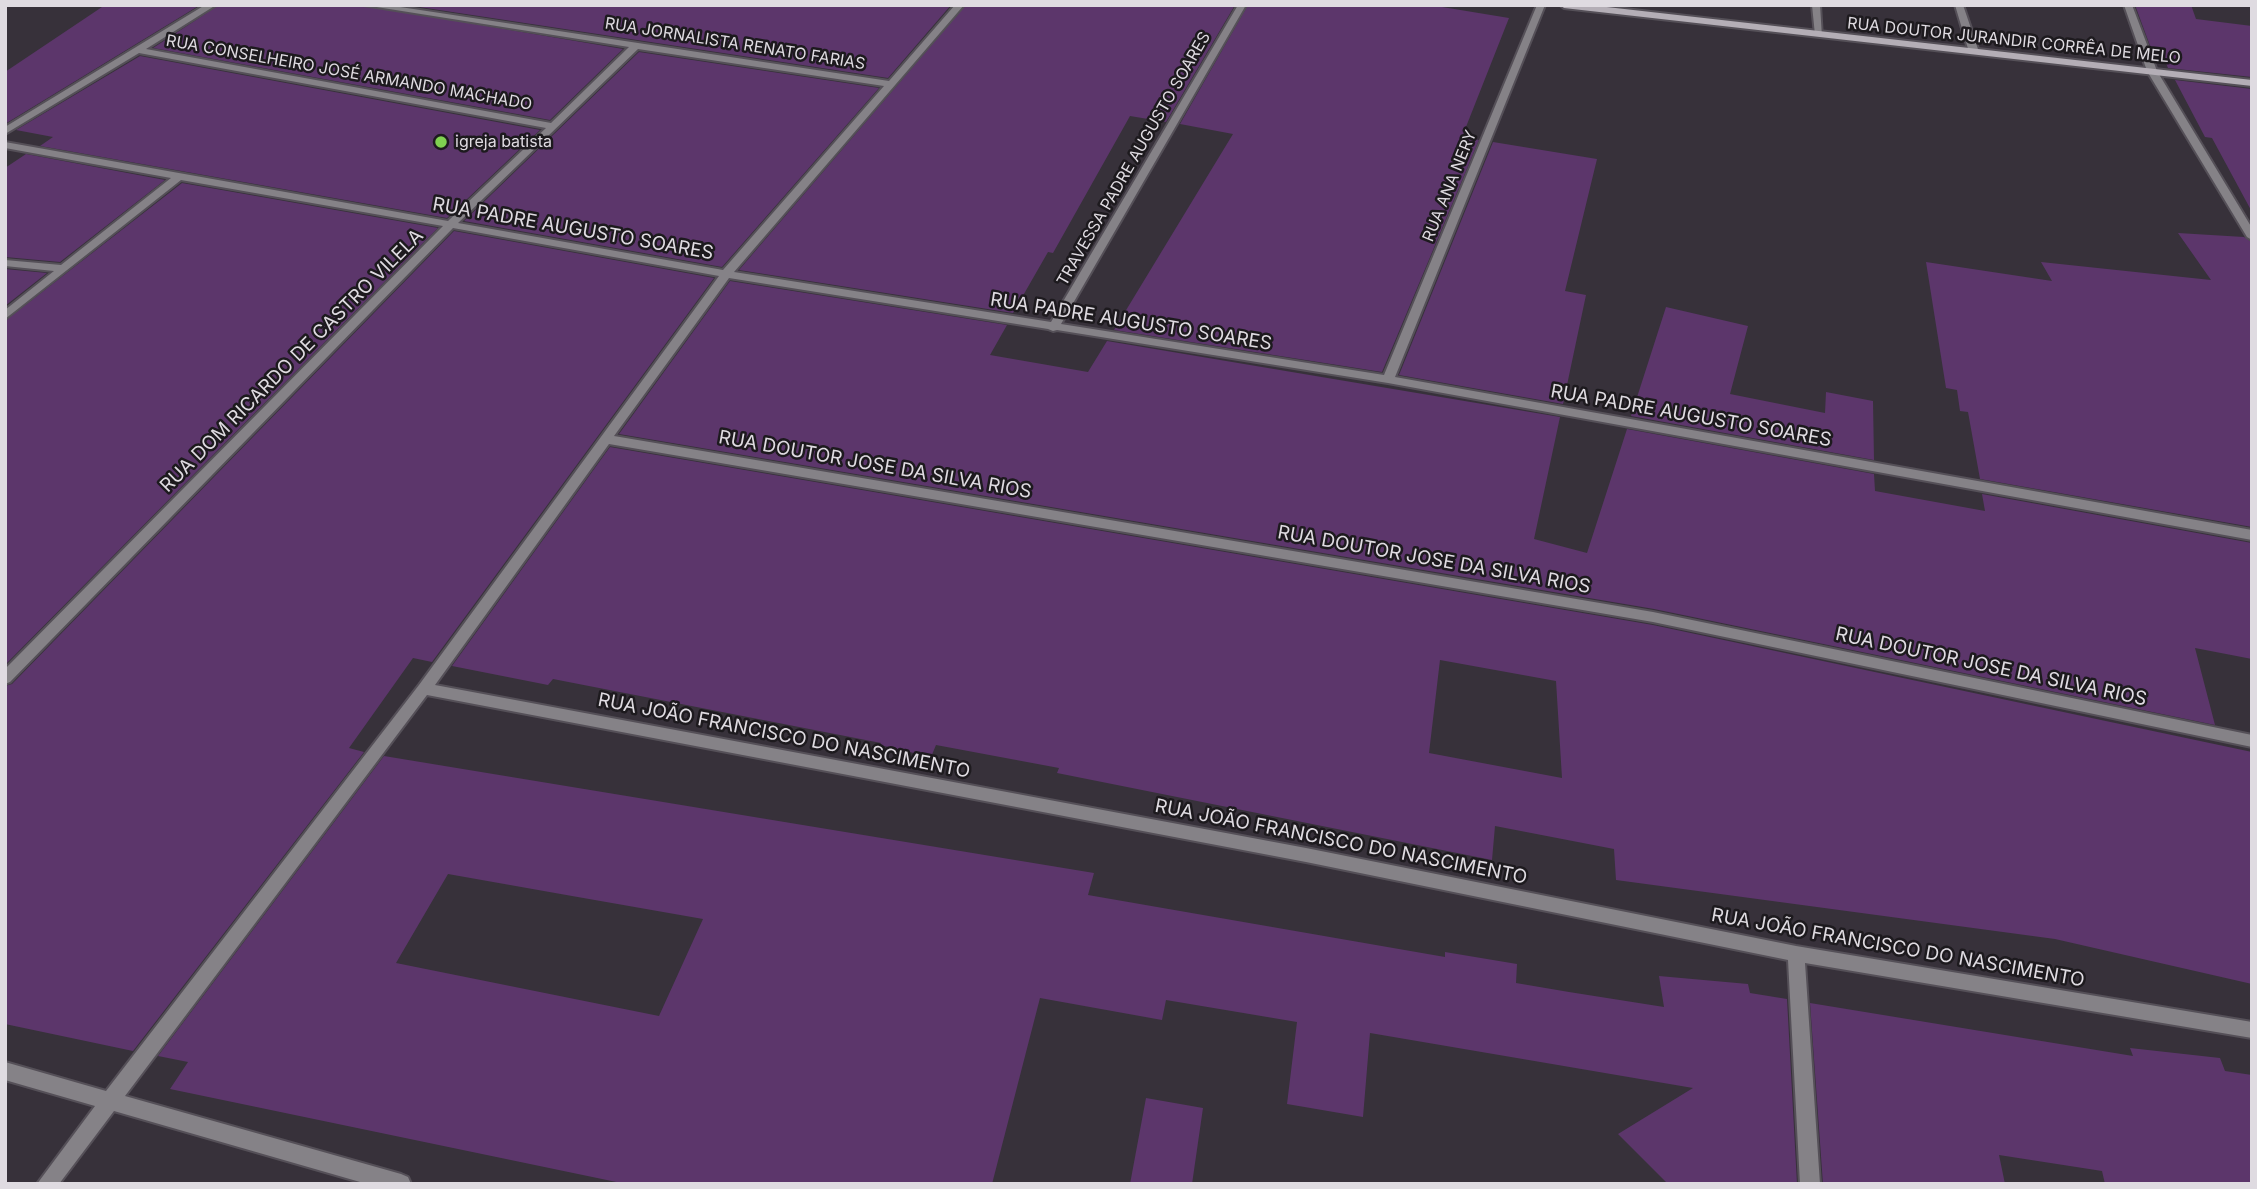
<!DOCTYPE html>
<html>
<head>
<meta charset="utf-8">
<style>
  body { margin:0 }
  #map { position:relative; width:2257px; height:1189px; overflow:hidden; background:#37313a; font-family:Inter,sans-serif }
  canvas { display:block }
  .frame { position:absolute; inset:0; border:7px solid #dfdbe1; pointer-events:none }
</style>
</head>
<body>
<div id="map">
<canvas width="2257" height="1189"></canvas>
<div class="frame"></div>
</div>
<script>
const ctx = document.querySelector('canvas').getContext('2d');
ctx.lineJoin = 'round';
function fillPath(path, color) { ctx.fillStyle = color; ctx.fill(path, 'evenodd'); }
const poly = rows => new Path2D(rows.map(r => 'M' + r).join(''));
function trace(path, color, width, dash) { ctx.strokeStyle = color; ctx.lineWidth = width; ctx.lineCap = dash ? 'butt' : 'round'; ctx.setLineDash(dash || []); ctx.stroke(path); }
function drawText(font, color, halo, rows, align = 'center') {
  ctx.font = font + ' Inter,sans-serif'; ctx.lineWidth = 5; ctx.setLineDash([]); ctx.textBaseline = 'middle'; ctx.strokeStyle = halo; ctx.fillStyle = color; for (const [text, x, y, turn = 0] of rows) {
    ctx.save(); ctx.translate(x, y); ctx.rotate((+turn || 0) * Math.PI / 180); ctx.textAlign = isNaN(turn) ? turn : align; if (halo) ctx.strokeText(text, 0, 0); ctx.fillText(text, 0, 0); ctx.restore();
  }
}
fillPath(poly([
  [105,5,200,5,5,124,5,72],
  [219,5,362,5,623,49,550,120,153,48],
  [406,5,951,5,888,78],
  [966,5,1235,5,1166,122,1130,116,1053,253,1048,252,1013,313,739,270],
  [1248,5,1430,5,1509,18,1462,137,1479,140,1382,372,1114,330,1233,134,1180,124],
  [2135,5,2191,5,2196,19,2252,26,2252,77,2168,68,2166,63,2156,62],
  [639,52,879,88,722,267,464,221],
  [140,56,540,130,447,218,40,146,53,137,16,130],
  [2175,80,2252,89,2252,212,2212,138,2205,137],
  [1493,142,1597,159,1565,291,1586,295,1563,404,1399,375],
  [26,154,165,180,60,262,5,257,5,168],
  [182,183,438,228,5,665,5,321],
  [454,231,714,278,432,662,413,658,349,748,364,752,133,1051,5,1024,5,686,12,684],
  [2178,233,2244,237,2252,242,2252,527,1980,479,1968,412,1960,411,1957,390,1946,388,1926,262,2052,281,2041,262,2211,280],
  [5,269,47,273,5,306],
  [730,281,1007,325,990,355,1088,372,1107,341,1560,417,1534,539,1587,553,1627,429,1874,474,1875,491,1985,511,1982,494,2252,543,2252,659,2195,648,2215,725,1654,609,619,434],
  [1666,307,1748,326,1730,394,1825,413,1826,392,1873,401,1874,460,1631,416],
  [610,447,1653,625,2252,752,2252,984,2055,939,1616,880,1614,849,1495,826,1492,860,1057,773,1059,768,936,745,931,757,880,745,881,743,553,679,548,685,452,666],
  [1440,660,1556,681,1562,778,1429,753],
  [384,756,1094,873,1088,895,1445,957,1445,952,1517,964,1516,983,1569,992,1664,1007,1659,976,1748,984,1750,993,1787,999,1797,1184,1668,1184,1618,1134,1693,1088,1370,1033,1363,1117,1287,1104,1297,1022,1166,1000,1162,1020,1040,998,992,1184,626,1184,170,1089,188,1062,158,1056],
  [448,874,572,896,703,919,659,1016,396,963],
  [1810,1003,2133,1056,2130,1048,2220,1058,2225,1071,2252,1075,2252,1184,2105,1184,2102,1171,1999,1155,2005,1184,1823,1184],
  [1146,1098,1203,1108,1192,1184,1130,1184]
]), '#5c366b');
const street = poly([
  [205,5,216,5,146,49,551,123,629,47,364,5,387,5,889,81,955,5,964,5,734,272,1051,322,1238,5,1246,5,1061,324,1384,375,1537,5,1545,5,1395,377,2252,530,2252,540,1388,383,1057,330,1053,331,1048,329,729,278,614,436,1653,612,2252,735,2252,747,1653,622,609,444,435,685,1306,848,1796,946,2252,1022,2252,1038,1805,963,1820,1184,1800,1184,1788,960,1306,862,427,695,125,1096,401,1174,408,1177,411,1184,367,1184,114,1111,59,1184,37,1184,95,1106,5,1080,5,1062,106,1091,419,685,719,276,453,228,10,682,5,684,5,669,443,226,181,180,5,319,5,310,54,271,5,266,5,260,61,265,171,178,5,148,5,142,448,221,546,128,139,53,5,134,5,127,205,5],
  [638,49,884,86,723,270,458,223,638,49],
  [1812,5,1820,5,1822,37,1815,35,1812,5],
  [1955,5,1963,5,1979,52,1977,54,1969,52,1955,5],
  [2124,5,2132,5,2157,71,2252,228,2252,240,2247,237,2147,71,2124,5]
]);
const secondary = poly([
  [1560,5,1589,5,2252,80,2252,86,1564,8,1560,5]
]);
trace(street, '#555058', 4);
trace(secondary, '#555058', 4);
fillPath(street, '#858287');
fillPath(secondary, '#b4aeb6');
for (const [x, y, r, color] of [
  [441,142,7,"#80d051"]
]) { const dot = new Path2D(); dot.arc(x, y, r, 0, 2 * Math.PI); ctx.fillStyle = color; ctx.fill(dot); trace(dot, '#1d1a1e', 2.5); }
drawText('16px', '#dfdbe1', '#1d1a1e', [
  ["RUA DOUTOR JURANDIR CORRÊA DE MELO",2014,41,6],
  ["RUA JORNALISTA RENATO FARIAS",735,44,9],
  ["RUA CONSELHEIRO JOSÉ ARMANDO MACHADO",349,73,10],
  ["TRAVESSA PADRE AUGUSTO SOARES",1134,159,-60],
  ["RUA ANA NERY",1450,186,-68]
]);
drawText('16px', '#dfdbe1', '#1d1a1e', [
  ["igreja batista",455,142]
], 'left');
drawText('19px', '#dfdbe1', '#1d1a1e', [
  ["RUA PADRE AUGUSTO SOARES",573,229,10],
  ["RUA PADRE AUGUSTO SOARES",1131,322,9],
  ["RUA DOM RICARDO DE CASTRO VILELA",292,361,-45],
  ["RUA PADRE AUGUSTO SOARES",1691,416,10],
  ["RUA DOUTOR JOSE DA SILVA RIOS",875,465,10],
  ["RUA DOUTOR JOSE DA SILVA RIOS",1434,560,10],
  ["RUA DOUTOR JOSE DA SILVA RIOS",1991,667,12],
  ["RUA JOÃO FRANCISCO DO NASCIMENTO",784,736,11],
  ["RUA JOÃO FRANCISCO DO NASCIMENTO",1341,842,11],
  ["RUA JOÃO FRANCISCO DO NASCIMENTO",1898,948,10]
]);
</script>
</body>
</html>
